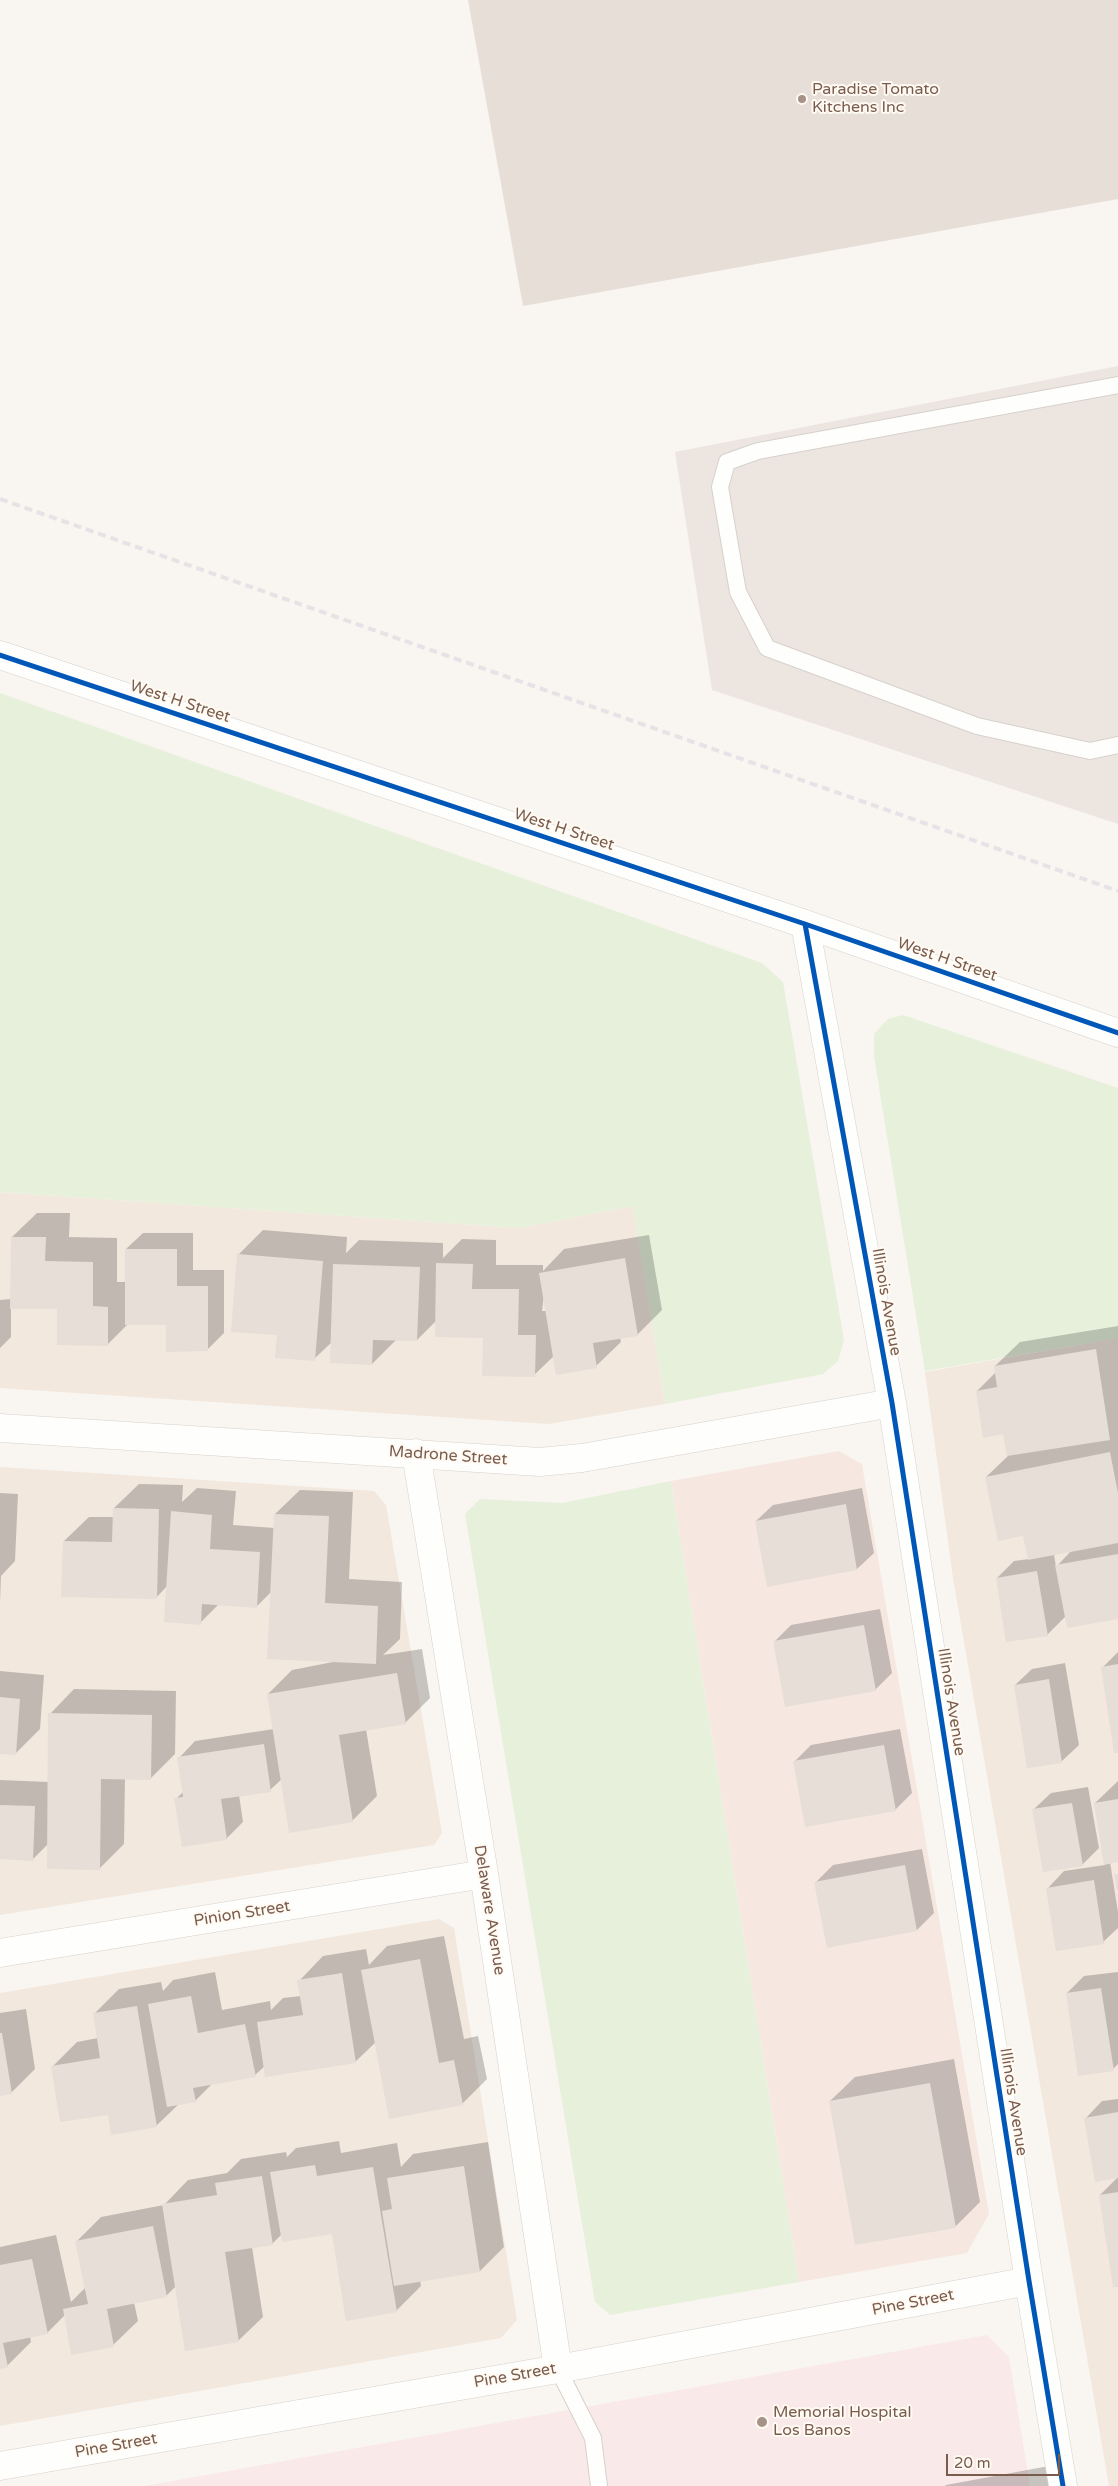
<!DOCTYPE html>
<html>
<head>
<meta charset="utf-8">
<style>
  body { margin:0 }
  #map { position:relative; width:1118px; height:2486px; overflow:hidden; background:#f9f5f0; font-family:"Varela Round",sans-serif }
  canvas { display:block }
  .scale { position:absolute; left:946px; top:2454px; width:114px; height:22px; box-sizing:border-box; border:2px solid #7a5c4d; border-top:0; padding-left:6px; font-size:15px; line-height:18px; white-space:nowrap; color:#7a5c4d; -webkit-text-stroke:4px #fffaf3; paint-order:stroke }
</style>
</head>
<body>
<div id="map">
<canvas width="1118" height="2486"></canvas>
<div class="scale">20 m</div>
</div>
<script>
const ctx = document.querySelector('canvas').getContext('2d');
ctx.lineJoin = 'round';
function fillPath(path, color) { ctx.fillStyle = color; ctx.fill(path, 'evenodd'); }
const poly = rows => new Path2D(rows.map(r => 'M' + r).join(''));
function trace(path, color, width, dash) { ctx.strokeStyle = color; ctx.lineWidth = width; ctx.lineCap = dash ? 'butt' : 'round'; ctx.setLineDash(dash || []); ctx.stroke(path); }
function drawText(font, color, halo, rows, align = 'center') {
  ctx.font = font + ' "Varela Round",sans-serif'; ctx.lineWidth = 4; ctx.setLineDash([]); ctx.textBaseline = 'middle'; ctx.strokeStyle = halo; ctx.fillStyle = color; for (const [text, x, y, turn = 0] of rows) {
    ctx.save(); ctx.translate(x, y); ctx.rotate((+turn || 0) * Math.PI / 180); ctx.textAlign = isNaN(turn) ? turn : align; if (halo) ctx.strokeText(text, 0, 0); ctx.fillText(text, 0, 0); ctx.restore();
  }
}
fillPath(poly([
  [0,1192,520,1228,633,1206,665,1404,549,1424,0,1388],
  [1118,1338,1118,2486,1109,2486,953,1578,925,1372],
  [0,1467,374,1491,386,1505,442,1833,434,1845,0,1915],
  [439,1919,454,1928,517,2320,501,2338,0,2426,0,1993]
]), '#f2e8de');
fillPath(poly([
  [839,1451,862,1464,989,2214,967,2253,799,2282,671,1481]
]), '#f6e8e1');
fillPath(poly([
  [1118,366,1118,824,712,690,675,452]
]), '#ede5e0');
fillPath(poly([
  [987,2335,1009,2357,1030,2486,145,2486]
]), '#fae9e9');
fillPath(poly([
  [0,693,762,963,783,982,844,1340,838,1361,823,1374,665,1404,633,1206,520,1228,0,1192],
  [903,1015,1118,1088,1118,1338,925,1371,874,1056,874,1034,888,1019],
  [671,1481,799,2282,610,2315,595,2302,465,1514,480,1499,562,1503]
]), '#e7f0db');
fillPath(poly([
  [37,1213,70,1213,69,1237,117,1238,117,1282,126,1282,126,1249,143,1233,193,1233,193,1270,224,1270,224,1333,207,1350,167,1324,128,1324,107,1345,58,1308,11,1308,11,1337,0,1348,0,1300,11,1299,12,1237],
  [263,1230,347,1237,346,1253,359,1240,443,1243,443,1258,462,1239,496,1240,496,1265,543,1265,543,1271,564,1249,649,1235,662,1310,637,1335,620,1338,621,1342,596,1366,554,1356,534,1375,484,1336,437,1320,417,1340,396,1340,372,1364,332,1342,314,1359,278,1334,238,1255],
  [544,1295,546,1311,542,1311],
  [1118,1326,1118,1617,1066,1616,1047,1635,997,1578,1014,1561,1029,1559,1024,1535,986,1477,1008,1456,1004,1433,977,1391,996,1372,995,1366,1020,1342],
  [1072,1550,1056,1567,1054,1554],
  [139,1484,183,1485,182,1502,197,1488,236,1491,233,1525,275,1528,275,1514,300,1490,353,1492,349,1579,402,1582,400,1639,383,1655,422,1649,430,1698,405,1723,366,1729,377,1796,352,1821,282,1779,270,1790,239,1795,243,1822,226,1839,176,1799,184,1791,179,1758,195,1741,274,1729,268,1694,292,1670,338,1661,271,1592,256,1607,219,1604,200,1623,167,1586,156,1598,64,1541,89,1517,114,1517,114,1508],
  [862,1488,874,1553,857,1569,756,1521,773,1505],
  [0,1493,18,1494,15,1561,1,1576,0,1603],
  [880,1609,892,1673,875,1690,774,1642,791,1625],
  [1118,1652,1118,1752,1102,1668],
  [1065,1663,1079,1745,1062,1761,1028,1767,1015,1685,1032,1669],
  [0,1671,44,1675,40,1729,15,1754,0,1753],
  [74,1689,176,1691,175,1754,150,1779,125,1778,124,1844,99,1869,48,1844,33,1859,0,1858,0,1780,49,1782,50,1714],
  [900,1729,912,1793,895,1810,794,1762,811,1745],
  [1118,1781,1118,1861,1110,1862,1118,1912,1118,1928,1103,1942,1048,1888,1064,1871,1105,1865,1095,1803],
  [1088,1787,1099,1848,1082,1865,1034,1809,1051,1793],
  [922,1849,934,1913,917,1930,816,1882,833,1865],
  [444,1936,464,2039,478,2036,487,2079,462,2104,376,2042,355,2062,265,2066,255,2075,213,2083,195,2101,179,2104,156,2126,109,2113,53,2066,77,2042,98,2038,94,2014,119,1989,161,1982,163,1991,173,1980,215,1972,222,2010,270,2001,271,2010,283,1998,301,1996,299,1981,323,1956,366,1949,369,1965,387,1946],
  [1118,1972,1118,2064,1113,2069,1067,1993,1084,1976],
  [26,2009,35,2069,11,2093,0,2095,0,2013],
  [954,2059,980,2202,956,2226,830,2101,855,2077],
  [1118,2099,1118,2177,1086,2118,1102,2101],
  [339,2141,341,2153,397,2143,401,2167,413,2154,488,2142,504,2247,480,2271,420,2280,421,2286,396,2311,333,2233,282,2234,272,2244,252,2247,263,2317,238,2341,176,2286,166,2296,134,2302,138,2321,113,2345,65,2315,47,2333,30,2336,31,2342,7,2366,0,2367,0,2247,56,2235,71,2302,86,2287,77,2241,101,2217,164,2205,188,2180,227,2173,241,2159,286,2152,287,2157,296,2148],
  [1118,2177,1118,2285,1100,2195],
  [1049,2466,1052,2486,945,2486,946,2485]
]), '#0003');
fillPath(poly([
  [468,0,1118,0,1118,199,523,306],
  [11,1237,46,1237,45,1261,93,1262,93,1306,108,1307,108,1346,57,1345,57,1309,10,1309],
  [125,1249,177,1249,177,1286,208,1286,208,1351,166,1352,166,1325,125,1325],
  [237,1254,323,1261,315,1361,275,1358,277,1335,231,1332],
  [625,1258,638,1336,593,1343,597,1368,556,1375,539,1273],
  [436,1263,473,1264,472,1289,519,1289,518,1335,536,1335,535,1377,482,1376,483,1338,435,1337],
  [333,1264,420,1267,417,1341,373,1340,372,1365,330,1363],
  [1096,1349,1110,1440,1007,1456,1003,1434,983,1438,976,1391,997,1387,994,1366],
  [1110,1452,1118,1493,1118,1543,1028,1560,1023,1536,998,1541,985,1477],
  [846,1504,857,1570,767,1587,755,1521],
  [113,1508,159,1509,157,1599,61,1597,63,1541,112,1542],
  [171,1511,212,1515,210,1549,260,1552,257,1608,202,1604,201,1625,164,1622],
  [274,1514,329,1516,325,1603,378,1606,376,1664,267,1659],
  [1118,1554,1118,1619,1067,1628,1055,1565],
  [1037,1571,1048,1636,1006,1642,996,1578],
  [864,1625,876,1691,785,1707,773,1641],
  [1118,1664,1118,1753,1114,1753,1101,1667],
  [397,1673,406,1724,339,1735,353,1822,289,1833,267,1694],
  [1049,1679,1062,1763,1027,1768,1014,1685],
  [0,1697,20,1699,16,1755,0,1754],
  [48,1713,152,1715,151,1780,101,1779,100,1870,47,1869],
  [264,1744,271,1792,221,1799,227,1840,182,1847,174,1798,183,1797,177,1757],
  [884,1745,896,1811,805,1827,793,1761],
  [1118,1799,1118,1862,1104,1865,1094,1803],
  [1072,1803,1083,1866,1043,1872,1032,1809],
  [0,1805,35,1806,33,1861,0,1859],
  [905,1865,917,1931,827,1948,814,1882],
  [1114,1874,1118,1874,1118,1890,1117,1890],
  [1094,1880,1104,1944,1056,1951,1046,1888],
  [420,1959,439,2063,454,2060,463,2105,389,2119,361,1970],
  [342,1973,356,2063,265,2077,257,2022,303,2015,297,1980],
  [1101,1988,1114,2071,1078,2076,1066,1993],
  [191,1996,198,2033,245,2024,256,2077,193,2088,196,2102,167,2107,148,2004],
  [137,2006,157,2127,111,2135,108,2115,60,2122,51,2066,100,2058,93,2013],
  [0,2033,2,2033,12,2094,0,2096],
  [930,2083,956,2228,855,2245,829,2101],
  [1118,2112,1118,2178,1095,2182,1084,2118],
  [315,2165,317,2176,373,2167,397,2312,346,2321,332,2234,282,2242,270,2172],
  [464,2166,480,2272,394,2286,382,2211,392,2209,387,2178],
  [262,2176,273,2245,225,2252,239,2342,185,2351,162,2204,217,2195,215,2183],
  [1118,2192,1118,2287,1113,2287,1099,2195],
  [153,2226,167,2297,107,2309,114,2347,71,2355,63,2309,88,2304,75,2241],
  [32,2259,48,2334,3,2343,8,2367,0,2369,0,2265]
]), '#e6ded7');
const service = poly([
  [1118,385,758,451,727,462,720,487,738,592,767,648,977,726,1090,751,1118,745],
  [558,2369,593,2438,599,2486]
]);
const minor = poly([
  [805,924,892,1403,1029,2281,1063,2486],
  [0,1428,540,1462,582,1458,892,1403],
  [416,1453,484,1874,558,2369],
  [0,1953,484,1874],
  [0,2466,558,2369,1029,2281]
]);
const tertiary = poly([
  [0,655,805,924,1118,1033]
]);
trace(service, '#d7d1cb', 18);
trace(minor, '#d7d1cb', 29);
trace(tertiary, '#d7d1cb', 29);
trace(service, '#fefefd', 16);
trace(minor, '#fefefd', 28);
trace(tertiary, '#fefefd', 28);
trace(poly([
  [0,499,1118,891]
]), '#e6e3e7', 4, [8, 5]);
trace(poly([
  [0,655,805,924,1118,1033],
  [805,924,892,1403,1029,2281,1063,2486]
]), '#0057b8', 5);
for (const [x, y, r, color] of [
  [802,99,5,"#a69286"],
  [762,2422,6,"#a69286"]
]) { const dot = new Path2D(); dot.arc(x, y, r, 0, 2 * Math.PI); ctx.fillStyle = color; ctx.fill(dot); trace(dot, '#fffaf3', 2); }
drawText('16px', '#7a5c4d', '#fffaf3', [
  ["Paradise Tomato",812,90],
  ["Kitchens Inc",812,108],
  ["Memorial Hospital",773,2413],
  ["Los Banos",773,2431]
], 'left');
drawText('16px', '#7a5c4d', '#fffaf3', [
  ["West H Street",180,702,18],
  ["West H Street",564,830,18],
  ["West H Street",947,960,19],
  ["Illinois Avenue",886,1302,80],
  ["Madrone Street",448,1456,4],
  ["Illinois Avenue",951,1702,81],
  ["Delaware Avenue",489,1910,81],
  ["Pinion Street",242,1914,-9],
  ["Illinois Avenue",1013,2102,81],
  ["Pine Street",913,2303,-11],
  ["Pine Street",515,2376,-10],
  ["Pine Street",116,2446,-10]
]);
</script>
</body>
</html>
